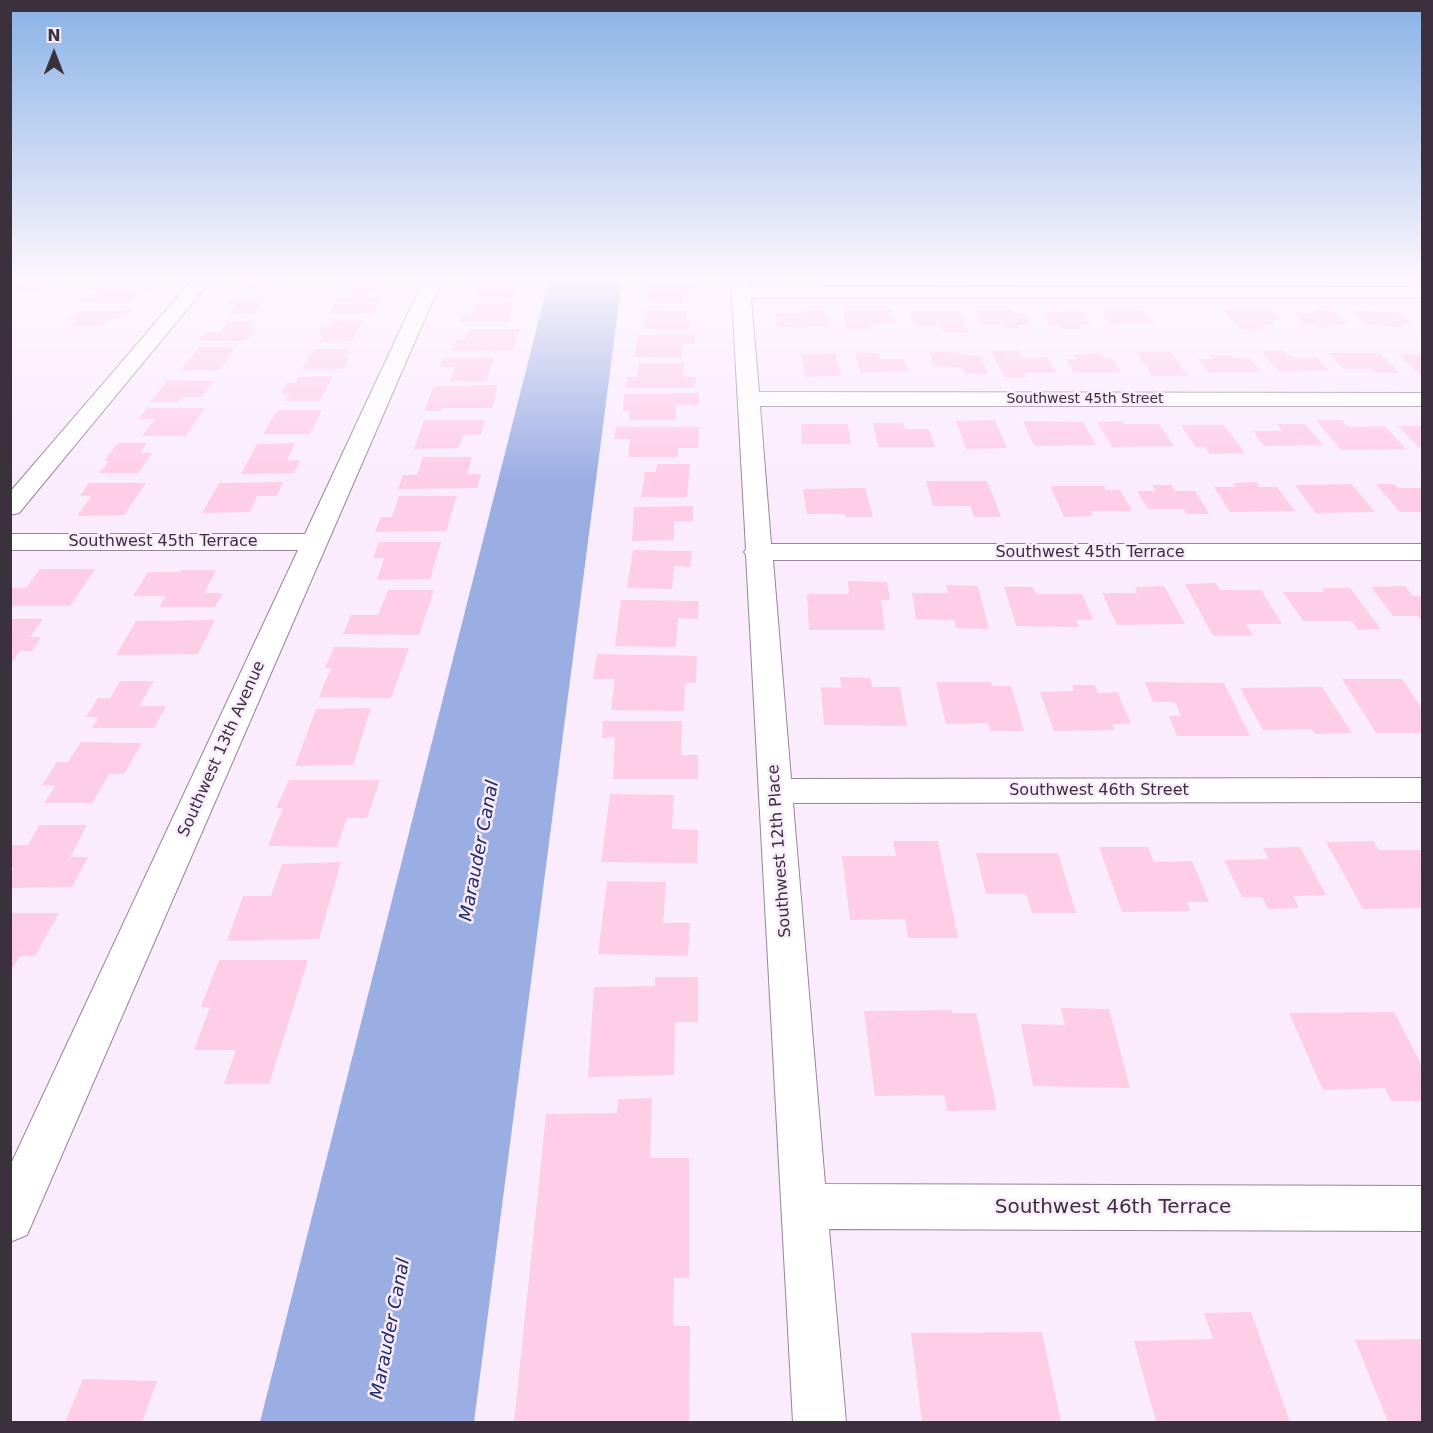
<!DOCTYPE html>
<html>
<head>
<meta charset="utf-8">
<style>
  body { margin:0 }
  #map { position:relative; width:1433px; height:1433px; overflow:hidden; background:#faecfd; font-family:"DejaVu Sans",sans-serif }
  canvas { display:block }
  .frame { position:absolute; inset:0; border:12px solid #3a313c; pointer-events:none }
  .north { position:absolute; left:24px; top:24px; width:60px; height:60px; -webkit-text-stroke:4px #faecfd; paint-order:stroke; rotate:0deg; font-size:16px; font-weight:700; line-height:24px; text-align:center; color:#3a313c }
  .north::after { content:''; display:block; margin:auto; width:21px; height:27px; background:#3a313c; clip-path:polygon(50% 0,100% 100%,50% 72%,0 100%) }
</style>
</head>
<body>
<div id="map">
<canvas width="1433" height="1433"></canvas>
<div class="frame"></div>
<div class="north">N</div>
</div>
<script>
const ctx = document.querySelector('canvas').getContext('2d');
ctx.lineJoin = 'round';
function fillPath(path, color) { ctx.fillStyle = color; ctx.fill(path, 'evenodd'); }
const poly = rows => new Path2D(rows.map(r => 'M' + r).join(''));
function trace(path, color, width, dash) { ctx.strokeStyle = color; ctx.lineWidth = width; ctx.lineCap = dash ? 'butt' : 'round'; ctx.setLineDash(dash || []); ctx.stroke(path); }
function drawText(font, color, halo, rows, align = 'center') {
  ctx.font = font + ' "DejaVu Sans",sans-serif'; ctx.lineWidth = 5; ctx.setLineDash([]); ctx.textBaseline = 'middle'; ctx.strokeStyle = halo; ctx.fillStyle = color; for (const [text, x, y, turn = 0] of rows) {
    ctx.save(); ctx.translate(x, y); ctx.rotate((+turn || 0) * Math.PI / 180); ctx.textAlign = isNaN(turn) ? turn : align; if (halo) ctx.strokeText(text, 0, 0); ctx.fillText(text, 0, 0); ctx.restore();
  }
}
fillPath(poly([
  [549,279,622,279,474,1422,260,1422]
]), '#9baee4');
fillPath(poly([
  [24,279,58,279,44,292,10,291,10,284,18,284],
  [256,279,287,279,284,284,274,284,269,290,241,291,247,282,254,282],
  [347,279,380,279,379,282,385,282,380,291,347,291,351,285,343,285],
  [476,279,536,279,534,284,518,284,512,297,474,297,479,286,473,286],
  [648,285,695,285,695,293,683,293,683,304,655,304,656,301,646,301],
  [95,286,157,286,151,293,140,293,132,302,78,302,87,294,103,294,107,290,91,290],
  [232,297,266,297,254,314,228,314,236,304,227,304],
  [383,297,375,313,329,314,338,298],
  [514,302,509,322,460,322,463,314,471,314,475,303],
  [1102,309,1145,310,1154,324,1110,323],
  [1271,309,1282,320,1271,320,1275,324,1261,325,1265,329,1241,330,1223,310],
  [132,310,124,318,108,319,101,326,71,326,77,320,68,320,77,311],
  [646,310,687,311,686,321,690,321,689,329,643,329],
  [805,310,825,310,829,326,777,327,775,313,805,313],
  [843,310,891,310,894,324,871,323,872,329,846,329],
  [975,310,1013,310,1014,313,1025,313,1030,325,1017,325,1019,328,1004,328,1002,325,981,325],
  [1315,310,1333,310,1348,324,1318,327,1314,323,1303,323,1293,313,1318,313],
  [1352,310,1401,313,1413,324,1399,324,1403,328,1366,324],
  [910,311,960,311,969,333,944,333,941,326,914,326],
  [1083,311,1091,325,1080,325,1082,329,1061,329,1059,325,1049,325,1042,312],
  [363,320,352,341,320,342,324,335,317,335,321,327,329,327,332,321],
  [228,321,255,321,251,327,257,327,246,341,198,341,205,332,220,332],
  [469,329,520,329,513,351,452,351,456,340,465,340],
  [638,335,695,335,694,344,683,344,681,358,634,357],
  [199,347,236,347,219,370,181,370],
  [314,349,348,349,344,357,349,357,343,369,302,369],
  [991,351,1019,351,1022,357,1047,357,1056,373,1024,373,1026,377,1004,377],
  [1261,351,1285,351,1290,357,1316,357,1328,370,1279,372],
  [929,352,959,352,960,354,981,356,988,374,964,374,962,368,934,366],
  [1137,352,1171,352,1188,376,1152,376],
  [836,353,841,376,805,377,801,354],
  [855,353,879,353,880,359,904,359,908,371,860,373],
  [1329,353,1379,353,1400,373,1376,373,1371,369,1344,369],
  [1074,354,1101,354,1104,358,1112,358,1121,373,1074,373,1066,359,1077,359],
  [1398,354,1422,354,1422,375,1420,375],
  [1210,355,1231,355,1234,358,1250,358,1261,372,1208,373,1198,359,1213,359],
  [443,358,494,358,487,381,450,381,455,367,440,367],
  [639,363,684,363,683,377,696,377,695,388,626,388,627,377,637,377],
  [333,376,320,401,285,401,290,393,281,393,287,383,296,383,299,377],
  [168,380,214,381,201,397,182,397,178,402,150,402],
  [498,385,492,408,443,408,441,411,424,411,434,386],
  [699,393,699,405,676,405,676,420,629,420,630,411,623,411,624,394],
  [147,408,205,408,185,436,142,436,155,419,138,419],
  [277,410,322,410,310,434,263,434],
  [424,420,485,420,481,434,463,435,459,448,414,449],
  [995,420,1007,448,966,449,956,421],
  [1316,420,1341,420,1348,427,1385,426,1406,449,1341,450],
  [1023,421,1083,422,1096,445,1034,446],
  [1122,421,1124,424,1159,424,1174,446,1112,447,1097,422],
  [873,423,903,423,905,429,929,429,935,447,878,447],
  [801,424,848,424,851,444,802,444],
  [1277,424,1305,424,1323,445,1264,446,1253,431,1282,431],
  [1181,425,1224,425,1245,453,1210,454,1205,447,1196,447],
  [1398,426,1422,426,1422,447,1419,447],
  [616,427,699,427,698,448,678,448,677,457,628,457,630,439,614,439],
  [118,443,147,443,140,453,152,453,138,473,99,473,109,461,104,461],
  [295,443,287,461,300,460,294,473,241,474,257,444],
  [423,457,472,457,467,474,481,474,477,488,398,489,403,475,417,475],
  [657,464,690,464,687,497,641,497,645,472,656,472],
  [926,481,987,481,1001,517,974,517,970,506,933,506],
  [283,482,277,496,257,496,250,512,202,513,219,483],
  [1256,482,1260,487,1277,487,1295,511,1230,512,1214,487,1236,487,1233,483],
  [89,483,146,483,124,515,77,516,92,495,80,496],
  [1351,484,1375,512,1316,513,1295,485],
  [1376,484,1394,484,1398,488,1422,488,1422,512,1400,512],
  [1152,485,1172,485,1175,491,1195,491,1209,514,1187,514,1184,509,1148,509,1137,491,1156,491],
  [1050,486,1104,486,1106,490,1120,490,1132,511,1090,511,1093,516,1064,517],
  [865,488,873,517,846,517,845,514,807,514,803,489],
  [399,496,457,496,446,531,375,532,381,517,392,517],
  [693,506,693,521,674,521,674,540,632,541,634,507],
  [379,542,441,542,430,579,377,580,384,558,373,558],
  [633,550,692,551,690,567,674,566,672,589,627,588],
  [40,569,95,569,70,606,10,606,10,588,26,588],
  [182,570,216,570,204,593,223,593,215,607,159,607,166,596,133,596,148,572,180,572],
  [848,581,887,582,890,600,881,600,885,630,809,630,807,594,849,594],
  [1216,583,1220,590,1261,590,1282,624,1246,624,1253,636,1213,636,1185,584],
  [946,585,978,586,989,629,956,628,955,620,916,619,912,593,948,593],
  [1164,586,1185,624,1117,625,1102,593,1138,593,1135,587],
  [1405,586,1413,596,1422,596,1422,622,1418,616,1393,616,1371,587],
  [1004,587,1033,587,1036,594,1082,594,1093,620,1076,620,1079,627,1016,626],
  [1322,588,1350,588,1381,629,1358,630,1352,621,1303,621,1283,592,1325,592],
  [388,590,434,590,419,635,343,634,351,615,378,615],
  [621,600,699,601,698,619,678,618,676,647,615,646],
  [10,619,43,619,30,637,41,637,32,651,20,651,10,665],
  [215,620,198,654,116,655,136,621],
  [334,647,409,648,391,698,319,697,331,668,325,668],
  [597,654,697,656,696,683,685,683,684,711,611,710,615,679,593,679],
  [840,677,871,678,872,687,900,687,907,726,824,725,821,687,841,688],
  [1342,679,1402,679,1422,709,1422,733,1376,733],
  [120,681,154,681,139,706,166,706,154,728,92,728,99,717,86,717,98,698,110,698],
  [936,682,991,682,992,686,1011,686,1024,731,990,731,988,723,946,724],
  [1145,682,1224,683,1250,736,1177,736,1169,716,1181,716,1175,702,1153,702],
  [1072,685,1095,685,1098,693,1117,692,1131,724,1112,724,1115,730,1054,731,1040,692,1074,691],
  [1322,687,1352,733,1315,734,1312,729,1263,730,1240,688],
  [371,708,353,765,295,766,316,709],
  [603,721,682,721,681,755,698,755,698,779,613,779,615,737,602,738],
  [81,742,142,743,124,774,109,774,92,803,44,803,55,786,42,785,57,762,68,762],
  [289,780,380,780,367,818,347,818,337,847,268,846,283,808,276,808],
  [610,794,674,795,672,829,698,830,697,863,601,862],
  [39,825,87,825,70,857,88,857,72,887,10,888,10,875,14,868,10,868,10,850,13,845,28,845],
  [893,841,938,841,958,938,908,938,905,919,850,920,842,856,896,856],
  [1373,841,1379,850,1422,850,1422,908,1363,909,1326,842],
  [1099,847,1148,847,1154,862,1192,861,1209,902,1187,902,1190,911,1122,912],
  [1300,847,1326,895,1293,896,1299,908,1268,909,1262,897,1242,897,1224,860,1269,859,1263,848],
  [976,853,1058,853,1076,913,1032,913,1026,894,986,894],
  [341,862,319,939,227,941,243,896,271,896,282,864],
  [607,881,666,882,663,923,690,923,688,956,598,954],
  [10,913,59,913,35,956,20,956,10,972],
  [219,960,308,960,269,1084,224,1084,236,1050,194,1050,210,1007,201,1007],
  [655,977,698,977,698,1022,675,1022,674,1075,588,1077,594,987,655,986],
  [1061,1008,1109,1009,1130,1088,1033,1086,1021,1024,1065,1025],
  [952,1010,952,1013,976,1013,997,1110,947,1111,944,1095,875,1096,864,1011],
  [1394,1012,1422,1066,1422,1101,1391,1101,1385,1088,1323,1090,1289,1013],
  [652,1098,650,1158,689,1158,689,1278,674,1278,673,1326,690,1326,689,1422,514,1422,546,1114,617,1113,618,1099],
  [1251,1312,1290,1422,1156,1422,1134,1341,1213,1339,1204,1313],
  [1042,1332,1061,1422,922,1422,911,1333],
  [1422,1339,1422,1422,1388,1422,1355,1340],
  [83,1379,157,1381,142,1422,65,1422]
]), '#fecde6');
const minor = poly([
  [193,279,212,279,19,513,10,515,10,492,193,279],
  [424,279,442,279,27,1235,10,1242,10,1166,298,550,10,550,10,534,305,534,424,279],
  [731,279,749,279,750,286,1422,287,1422,298,751,298,759,392,1422,393,1422,406,760,406,771,544,1422,544,1422,560,773,560,791,779,1422,778,1422,802,793,803,825,1184,1422,1186,1422,1231,829,1229,846,1422,793,1422,746,555,744,552,746,549,731,279]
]);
trace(minor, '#99839d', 2);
fillPath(minor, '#fff');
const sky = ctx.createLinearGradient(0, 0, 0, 480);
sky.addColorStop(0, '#89b2e6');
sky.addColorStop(0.58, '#fdf6fe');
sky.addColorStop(1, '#fdf6fe00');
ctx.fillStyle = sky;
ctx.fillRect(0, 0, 1433, 480);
drawText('14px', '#3a313c', '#faecfd', [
  ["Southwest 45th Street",1085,399]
]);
drawText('16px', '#3a313c', '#faecfd', [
  ["Southwest 45th Terrace",163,542],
  ["Southwest 45th Terrace",1090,553],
  ["Southwest 13th Avenue",222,749,-66],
  ["Southwest 46th Street",1099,791],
  ["Southwest 12th Place",780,851,-94]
]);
drawText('italic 18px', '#1f2e6c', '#faecfd', [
  ["Marauder Canal",480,851,-79],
  ["Marauder Canal",391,1329,-79]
]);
drawText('20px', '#3a313c', '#faecfd', [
  ["Southwest 46th Terrace",1113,1208]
]);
</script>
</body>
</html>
